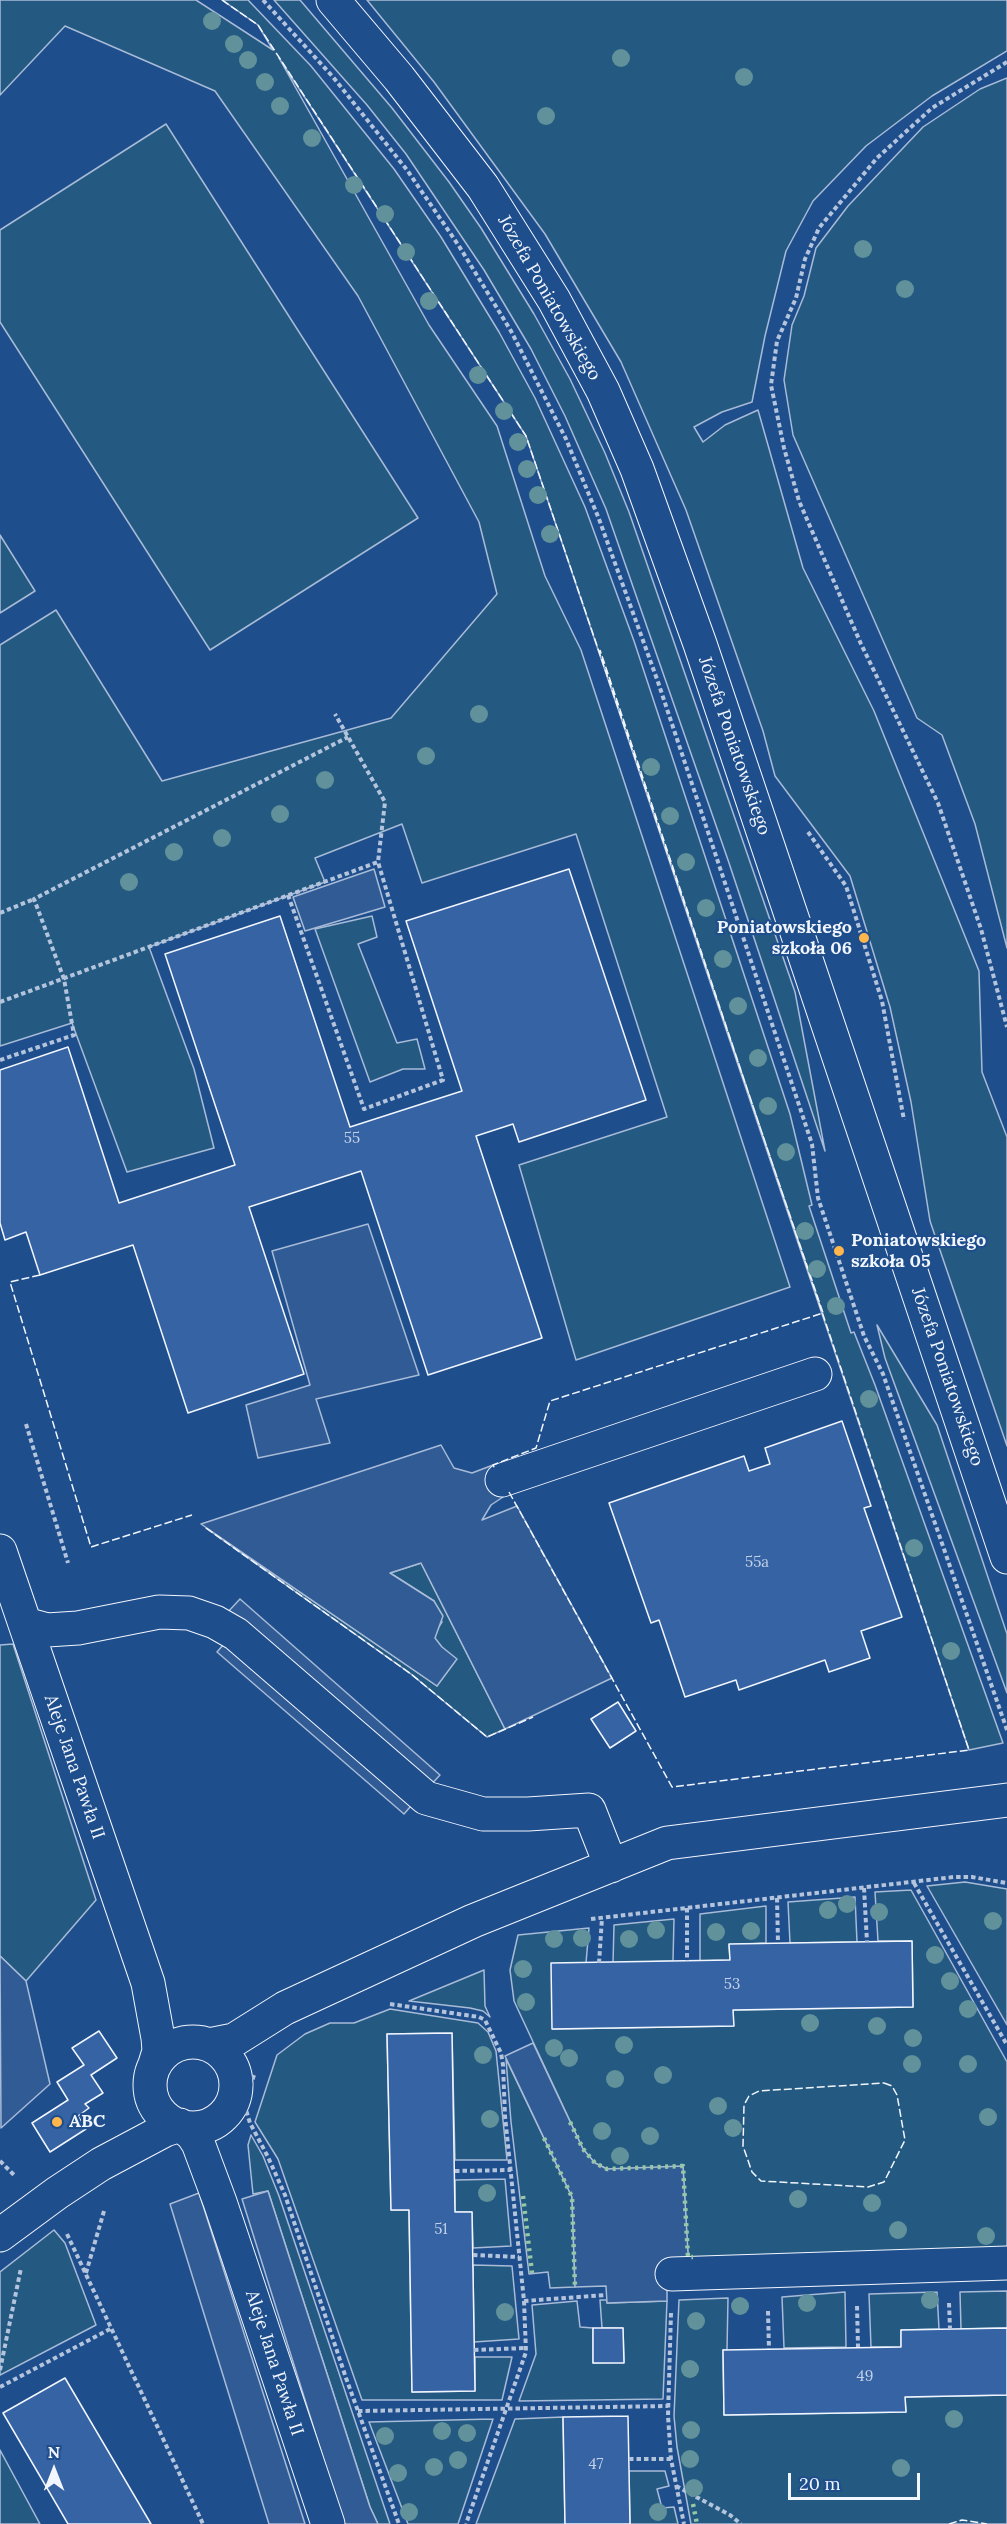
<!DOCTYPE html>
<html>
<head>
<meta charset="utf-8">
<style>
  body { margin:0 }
  #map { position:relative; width:1007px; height:2524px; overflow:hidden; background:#1f4e8c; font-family:Lora,serif }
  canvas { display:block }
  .north { position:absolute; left:24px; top:2440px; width:60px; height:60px; -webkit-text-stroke:4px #1f4e8c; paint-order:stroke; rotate:0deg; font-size:16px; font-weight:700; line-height:24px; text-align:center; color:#f2f6ff }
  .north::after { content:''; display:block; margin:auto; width:21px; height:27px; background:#f2f6ff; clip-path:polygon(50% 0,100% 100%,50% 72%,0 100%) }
  .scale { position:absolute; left:788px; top:2473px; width:132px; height:27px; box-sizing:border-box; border:3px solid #f2f6ff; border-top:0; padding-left:8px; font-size:18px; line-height:21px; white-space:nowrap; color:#f2f6ff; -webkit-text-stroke:4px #1f4e8c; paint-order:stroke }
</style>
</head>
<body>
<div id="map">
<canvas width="1007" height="2524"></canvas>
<div class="north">N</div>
<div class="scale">20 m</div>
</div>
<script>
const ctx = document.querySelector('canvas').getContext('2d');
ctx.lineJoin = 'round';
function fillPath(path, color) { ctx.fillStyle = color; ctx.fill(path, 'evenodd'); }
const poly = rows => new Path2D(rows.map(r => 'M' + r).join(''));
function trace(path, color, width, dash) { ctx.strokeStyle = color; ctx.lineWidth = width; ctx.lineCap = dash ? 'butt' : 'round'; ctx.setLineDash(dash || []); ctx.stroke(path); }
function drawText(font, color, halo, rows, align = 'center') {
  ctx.font = font + ' Lora,serif'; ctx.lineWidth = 4.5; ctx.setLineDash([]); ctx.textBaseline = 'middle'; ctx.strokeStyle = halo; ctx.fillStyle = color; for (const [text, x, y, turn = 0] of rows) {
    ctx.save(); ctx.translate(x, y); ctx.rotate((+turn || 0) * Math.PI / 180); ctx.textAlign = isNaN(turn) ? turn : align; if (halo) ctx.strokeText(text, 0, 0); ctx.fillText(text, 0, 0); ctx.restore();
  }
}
const green = poly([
  [0,0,196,0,273,50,258,25,222,0,248,0,311,66,394,169,441,237,499,332,535,398,585,507,634,641,790,1114,812,1205,809,1206,851,1333,854,1332,875,1385,1003,1743,969,1750,526,436,279,58,429,325,497,426,545,576,581,650,790,1287,576,1360,519,1165,667,1117,576,834,422,883,402,824,315,858,325,882,149,947,194,1069,214,1148,127,1172,72,1023,0,1046,0,645,56,610,162,781,391,718,497,594,479,522,358,296,215,91,65,26,0,95,0,0],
  [274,0,300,0,392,108,449,182,481,228,534,314,570,379,605,453,629,512,795,992,825,1151,728,860,606,509,565,416,531,349,484,270,406,154,367,105,274,0],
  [367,0,1007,0,1007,51,932,96,866,146,813,201,786,251,765,336,752,402,722,412,694,427,703,442,725,425,758,410,803,568,874,711,979,971,982,1072,1007,1137,1007,1446,930,1221,911,1102,890,1007,850,876,775,776,763,731,686,510,621,362,545,234,434,82,367,0],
  [1007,78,1007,948,975,824,942,735,917,718,793,435,784,380,792,325,804,296,816,248,848,206,923,127,980,89,1007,78],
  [166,124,418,518,210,650,0,322,0,230,166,124],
  [0,535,35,591,0,613,0,535],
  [372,916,377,937,358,944,397,1043,417,1039,425,1069,403,1069,370,1082,315,929,372,916],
  [877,1325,937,1425,1007,1634,1007,1693,885,1358,877,1325],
  [206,1528,437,1686,441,1647,434,1638,434,1634,442,1622,434,1601,390,1573,421,1563,505,1729,487,1737,411,1674,206,1528],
  [13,1644,96,1900,26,1981,0,1956,0,1645,13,1644],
  [965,1882,1007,1889,1007,2025,927,1886,965,1882],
  [911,1890,1007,2062,1007,2252,688,2260,683,2167,607,2169,595,2163,583,2149,514,2001,510,1970,518,1935,589,1928,586,1963,553,2029,733,2026,733,2010,913,2007,912,1941,878,1941,875,1892,911,1890],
  [855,1897,857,1942,790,1943,788,1902,855,1897],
  [766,1906,766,1943,729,1945,730,1960,700,1961,700,1914,766,1906],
  [674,1919,673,1961,613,1963,614,1925,674,1919],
  [484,1970,485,2006,490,2017,483,2011,470,2008,409,2001,484,1970],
  [390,2009,478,2023,488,2032,496,2051,507,2160,455,2160,452,2033,387,2034,391,2210,409,2210,412,2392,475,2391,475,2357,512,2357,502,2400,362,2400,278,2159,255,2122,277,2055,305,2034,330,2023,354,2023,390,2009],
  [506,2059,572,2197,575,2287,550,2288,548,2272,529,2274,511,2122,506,2059],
  [251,2135,263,2156,279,2196,390,2524,378,2524,370,2507,268,2191,253,2194,248,2145,251,2135],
  [505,2179,511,2246,473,2248,472,2212,455,2212,455,2180,505,2179],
  [54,2230,65,2243,96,2325,0,2375,0,2272,54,2230],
  [473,2265,512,2266,519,2339,474,2342,473,2265],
  [1007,2291,1007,2328,961,2329,960,2292,1007,2291],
  [845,2292,846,2347,784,2348,782,2297,845,2292],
  [937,2292,939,2329,901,2330,901,2347,871,2347,869,2294,937,2292],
  [728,2298,727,2350,723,2350,724,2415,906,2412,905,2397,1007,2395,1007,2524,691,2524,677,2447,674,2416,679,2300,728,2298],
  [600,2300,607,2300,607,2303,667,2301,663,2399,519,2401,536,2354,532,2305,577,2301,580,2327,593,2328,593,2363,624,2362,623,2328,602,2328,600,2300],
  [563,2417,565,2524,476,2524,515,2419,563,2417],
  [493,2419,458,2524,408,2524,369,2422,493,2419],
  [0,2450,40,2524,0,2524,0,2450],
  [629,2471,665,2471,669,2486,657,2489,662,2508,674,2507,678,2524,630,2524,629,2471]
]);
fillPath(green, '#245a82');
trace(green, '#a8bbd7', 1.5);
const parking = poly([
  [374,869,385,907,305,931,293,897,374,869],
  [368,1224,419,1375,316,1399,330,1443,258,1458,246,1405,310,1385,272,1251,368,1224],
  [441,1445,454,1468,472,1473,493,1465,509,1493,491,1505,482,1520,517,1506,612,1678,505,1729,421,1563,390,1573,434,1601,443,1616,435,1638,442,1647,457,1659,437,1686,201,1524,441,1445],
  [240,1599,440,1775,426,1790,226,1614,240,1599],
  [230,1637,417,1799,404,1814,217,1652,230,1637],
  [0,1956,26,1981,50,2084,1,2128,0,1956],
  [533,2043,583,2149,595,2163,607,2169,683,2166,690,2287,667,2288,667,2301,607,2303,606,2286,575,2287,572,2197,505,2056,533,2043],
  [268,2191,370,2507,378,2524,345,2524,342,2518,242,2199,268,2191],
  [199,2193,305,2524,269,2524,170,2204,199,2193]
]);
fillPath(parking, '#305b95');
trace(parking, '#a8bbd7', 1.5);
const building = poly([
  [569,869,646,1100,519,1142,513,1124,476,1136,542,1338,428,1375,361,1171,249,1207,304,1374,188,1413,133,1245,40,1275,26,1232,5,1240,0,1223,0,1070,68,1047,119,1203,235,1165,165,954,280,916,350,1127,462,1091,406,921,569,869],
  [842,1421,871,1506,864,1508,902,1617,861,1631,870,1658,829,1672,825,1660,739,1690,736,1680,685,1697,659,1620,651,1623,609,1503,744,1456,749,1471,770,1464,765,1448,842,1421],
  [618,1702,636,1731,610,1748,591,1719,618,1702],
  [912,1941,913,2007,733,2010,734,2026,552,2029,551,1963,730,1960,729,1944,912,1941],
  [99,2031,117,2058,91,2075,103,2093,85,2104,89,2108,78,2116,86,2129,50,2152,32,2123,68,2100,57,2082,84,2065,72,2048,99,2031],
  [452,2033,455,2212,472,2212,475,2391,412,2392,409,2210,391,2210,387,2034,452,2033],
  [593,2328,623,2328,624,2363,593,2363,593,2328],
  [1007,2328,1007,2395,905,2397,906,2412,724,2415,723,2350,901,2347,901,2330,1007,2328],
  [65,2378,151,2524,68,2524,3,2413,65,2378],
  [628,2416,630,2524,565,2524,563,2417,628,2416]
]);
fillPath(building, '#3563a3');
trace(building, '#f2f6ff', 1.5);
const minor = poly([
  [333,0,399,78,483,187,554,300,603,391,637,469,700,644,1007,1557],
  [502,1480,815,1374],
  [0,1551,148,1983,158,2038,159,2051,155,2064],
  [25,1624,47,1630,78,1628,159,1612,189,1613,215,1622,236,1634,426,1798,483,1814,528,1814,589,1810,611,1866],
  '150 2085a43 43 0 1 1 86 0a43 43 0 1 1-86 0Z',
  [209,2045,234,2040,285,2008,473,1921,667,1843,1007,1800],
  [0,2235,57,2193,101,2164,165,2130,180,2125,192,2134,198,2143,220,2202,328,2524],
  [672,2274,1007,2263]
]);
trace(minor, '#f2f6ff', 35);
trace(poly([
  [263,0,333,77,407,170,459,246,511,331,566,439,599,519,658,682,812,1144,818,1198,864,1336,883,1374,1007,1730],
  [1007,62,932,108,877,158,819,228,805,259,796,298,777,341,771,385,784,448,799,501,861,644,938,803,981,929,1007,1027],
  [808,832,846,886,882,1001,904,1120],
  [288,895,364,1109,443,1080,378,862],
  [0,913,34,899],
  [0,1002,378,862,385,802,335,714],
  [0,1060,74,1035,64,979,34,899,348,737],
  [26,1424,68,1563],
  [914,1883,1007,2045],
  [864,1888,867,1942],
  [777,1898,778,1943],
  [687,1908,687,1961],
  [591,1919,954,1877,972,1877,1007,1883],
  [599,1963,602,1918],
  [390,2004,479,2017,485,2020,501,2053,503,2065,505,2116,524,2301,526,2352,466,2524],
  [254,2075,246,2099,246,2110,250,2123,268,2157,285,2195,346,2378,399,2524],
  [0,2161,14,2175],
  [455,2171,511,2170],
  [67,2234,203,2524],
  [473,2255,519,2257],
  [86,2273,104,2211],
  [524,2301,606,2295],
  [949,2303,950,2329],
  [857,2306,858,2347],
  [768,2311,769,2349],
  [671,2313,668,2416,671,2459,684,2524],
  [474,2350,526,2348],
  [0,2370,21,2268],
  [0,2387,112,2328],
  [358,2411,668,2406],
  [629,2459,671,2459],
  [676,2486,730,2515,741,2524]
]), '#b3c4dc', 4, [4.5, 3]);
trace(minor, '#1f4e8c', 33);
trace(poly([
  [570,2122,583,2149,595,2163,607,2169,683,2166,688,2257,693,2257],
  [544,2138,572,2197,575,2287],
  [523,2196,532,2273],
  [693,2504,697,2524]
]), '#97c8a6', 4.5, [3, 4.5]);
trace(poly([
  [222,0,258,25,526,436,823,1313,550,1401,536,1448,493,1465,495,1469],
  [40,1275,10,1282,91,1547,192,1515],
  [509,1492,672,1787,969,1750,600,650],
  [206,1528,411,1674,487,1737,533,1717],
  [884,2083,892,2086,897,2095,905,2140,884,2182,868,2187,761,2181,752,2172,743,2146,744,2105,749,2096,759,2091,884,2083],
  [949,2524,962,2520,987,2524]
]), '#f2f6ff', 1.5, [8, 3]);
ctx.fillStyle = '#61919a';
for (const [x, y] of [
  [212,21],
  [234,44],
  [621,58],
  [248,60],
  [744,77],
  [265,82],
  [280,106],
  [546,116],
  [312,138],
  [354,185],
  [385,214],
  [863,249],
  [406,252],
  [905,289],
  [429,301],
  [478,375],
  [504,411],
  [518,442],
  [527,469],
  [538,495],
  [550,534],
  [479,714],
  [426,756],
  [651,767],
  [325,780],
  [280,814],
  [670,816],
  [222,838],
  [174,852],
  [686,862],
  [129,882],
  [706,908],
  [723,959],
  [738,1006],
  [758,1058],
  [768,1106],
  [786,1152],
  [805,1231],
  [817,1269],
  [836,1306],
  [869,1399],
  [914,1548],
  [951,1651],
  [847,1904],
  [828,1910],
  [879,1912],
  [993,1921],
  [656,1930],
  [751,1931],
  [716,1932],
  [582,1938],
  [554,1939],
  [629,1939],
  [935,1955],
  [523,1969],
  [950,1981],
  [526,2002],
  [968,2009],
  [810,2023],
  [877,2026],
  [913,2038],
  [624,2045],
  [554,2048],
  [483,2055],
  [569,2058],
  [912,2064],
  [968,2064],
  [663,2075],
  [615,2079],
  [718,2106],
  [988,2117],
  [490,2119],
  [733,2128],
  [602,2131],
  [650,2136],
  [620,2156],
  [487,2193],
  [798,2199],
  [872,2203],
  [898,2230],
  [986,2236],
  [930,2300],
  [807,2303],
  [740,2306],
  [505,2312],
  [696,2321],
  [690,2369],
  [954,2419],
  [691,2430],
  [442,2431],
  [467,2433],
  [385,2436],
  [690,2459],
  [458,2460],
  [434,2467],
  [901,2468],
  [398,2473],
  [694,2488],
  [409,2512],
  [658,2512]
]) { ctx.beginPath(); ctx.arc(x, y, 9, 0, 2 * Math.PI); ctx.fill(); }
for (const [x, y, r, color] of [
  [864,938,6,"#ffb74d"],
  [839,1251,6,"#ffb74d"],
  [57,2122,6,"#ffb74d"]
]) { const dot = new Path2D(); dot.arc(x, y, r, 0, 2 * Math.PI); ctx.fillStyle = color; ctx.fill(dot); trace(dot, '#1f4e8c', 2); }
drawText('15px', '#c3d1e8', null, [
  ["55",352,1139],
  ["55a",757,1563],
  ["53",732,1985],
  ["51",441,2230],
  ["49",865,2377],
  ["47",596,2465]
]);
drawText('18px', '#f2f6ff', '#1f4e8c', [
  ["Józefa Poniatowskiego",549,298,60],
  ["Józefa Poniatowskiego",734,746,71],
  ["Józefa Poniatowskiego",947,1377,71],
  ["Aleje Jana Pawła II",74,1767,71],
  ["Aleje Jana Pawła II",274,2363,72]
]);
drawText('bold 18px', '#f2f6ff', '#1f4e8c', [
  ["Poniatowskiego",852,928,"right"],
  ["szkoła 06",852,949,"right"],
  ["Poniatowskiego",851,1241],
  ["szkoła 05",851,1262],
  ["ABC",69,2122]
], 'left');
</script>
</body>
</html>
